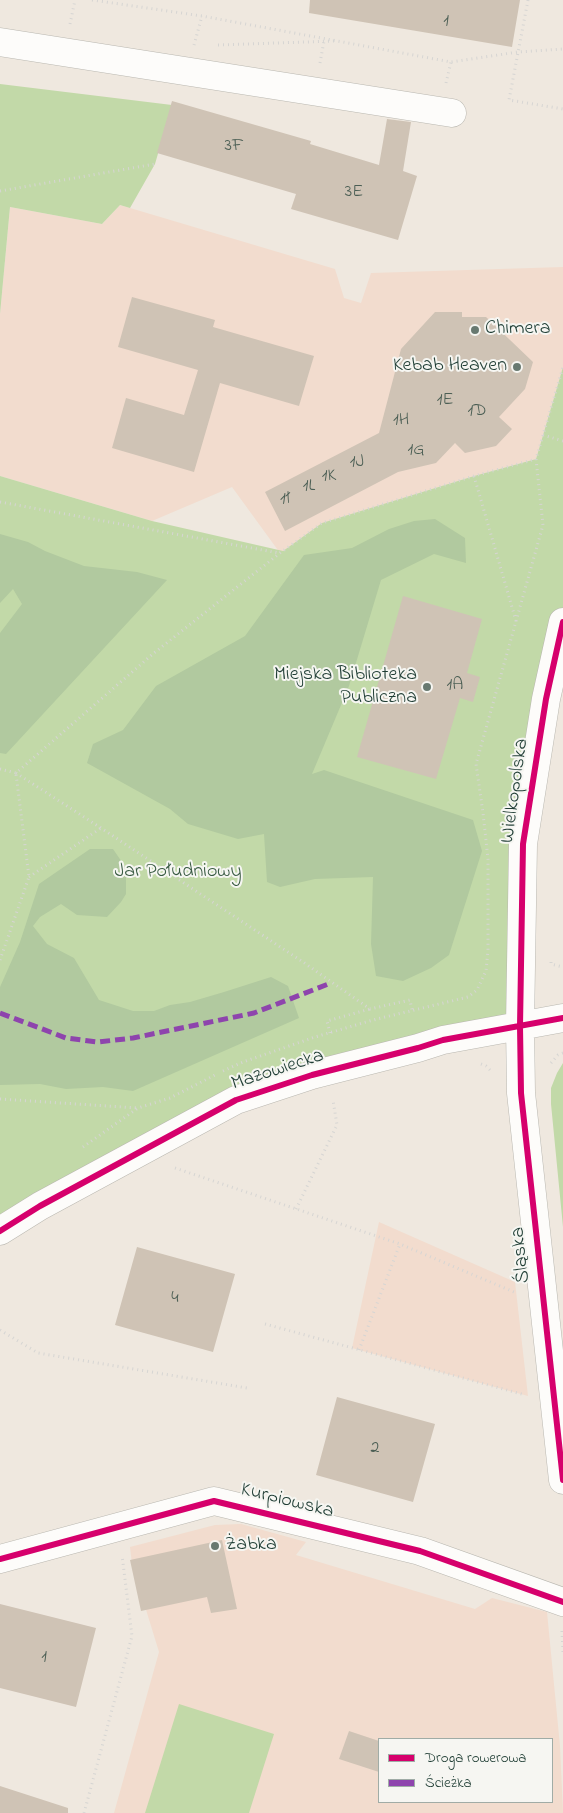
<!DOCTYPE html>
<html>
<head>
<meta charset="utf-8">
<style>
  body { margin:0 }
  #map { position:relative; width:563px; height:1813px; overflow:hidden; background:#efe8df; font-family:"Indie Flower",sans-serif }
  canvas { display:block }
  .legend { position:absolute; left:378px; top:1738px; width:175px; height:65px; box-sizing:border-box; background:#f6f6f2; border:1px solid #a0aca6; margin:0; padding:6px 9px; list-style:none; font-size:15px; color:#1f3d34 }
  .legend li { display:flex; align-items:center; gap:10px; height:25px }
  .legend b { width:25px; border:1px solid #a0aca6 }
</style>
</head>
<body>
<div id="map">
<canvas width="563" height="1813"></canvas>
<ul class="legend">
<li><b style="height:6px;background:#d6006c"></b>Droga rowerowa</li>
<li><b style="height:6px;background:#8e44ad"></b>Ścieżka</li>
</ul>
</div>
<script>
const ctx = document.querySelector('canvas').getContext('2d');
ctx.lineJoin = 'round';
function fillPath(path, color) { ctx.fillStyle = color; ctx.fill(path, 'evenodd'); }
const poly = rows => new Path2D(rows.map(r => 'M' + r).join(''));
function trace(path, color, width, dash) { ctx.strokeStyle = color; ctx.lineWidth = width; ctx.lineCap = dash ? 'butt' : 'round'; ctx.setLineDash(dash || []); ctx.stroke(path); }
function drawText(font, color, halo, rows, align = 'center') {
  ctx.font = font + ' "Indie Flower",sans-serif'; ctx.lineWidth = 4; ctx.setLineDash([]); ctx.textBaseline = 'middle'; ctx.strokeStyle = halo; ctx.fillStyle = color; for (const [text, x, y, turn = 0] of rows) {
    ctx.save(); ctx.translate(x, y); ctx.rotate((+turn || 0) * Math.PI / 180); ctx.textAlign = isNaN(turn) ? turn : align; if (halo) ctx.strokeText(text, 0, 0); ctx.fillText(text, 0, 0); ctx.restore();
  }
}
fillPath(poly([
  [120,205,335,269,344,298,361,303,371,273,563,267,563,367,536,459,474,476,323,523,280,553,232,487,152,521,0,476,0,314,10,207,102,224],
  [379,1222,515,1282,528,1396,352,1348],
  [241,1524,306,1542,296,1555,475,1609,492,1598,547,1612,560,1746,563,1813,114,1813,159,1652,132,1564,130,1547,215,1525],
  [379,1739,552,1739,552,1802,379,1802]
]), '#f2dcce');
fillPath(poly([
  [0,84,172,105,155,164,130,208,120,205,102,224,10,207,0,314],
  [563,367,563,622,546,699,520,1026,312,1075,0,1231,0,476,152,521,283,551,322,523,474,476,536,459],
  [563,1063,563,1227,551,1104,551,1088,557,1073],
  [179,1704,274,1734,249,1813,145,1813]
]), '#c2d9a8');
fillPath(poly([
  [435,519,465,538,466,563,434,554,381,580,349,686,312,774,324,770,473,820,482,851,449,955,431,968,403,981,376,976,371,944,373,877,315,879,280,887,267,882,264,834,238,839,188,824,170,809,87,763,93,744,123,730,156,686,245,636,304,555,352,548,389,529,414,521],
  [0,534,28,542,45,551,84,566,137,572,167,580,6,754,0,753,0,633,22,604,13,589,0,603],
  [90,849,113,849,126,868,126,894,121,902,107,917,77,915,61,904,40,917,33,926,47,944,74,958,99,1000,133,1011,154,1011,170,1005,190,1002,224,992,271,977,288,986,299,1018,133,1091,103,1087,66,1089,40,1084,0,1085,0,987,20,942,39,884]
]), '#b1c99f');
fillPath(poly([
  [310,0,520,0,512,47,309,13],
  [172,101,311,141,310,144,379,165,387,119,411,122,403,171,417,176,398,240,291,209,296,194,157,153],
  [132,297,215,320,213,327,314,356,299,406,220,383,194,472,112,448,126,398,184,415,198,370,118,347],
  [435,312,462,312,462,317,486,317,533,362,525,389,499,417,512,429,496,446,465,453,455,443,436,463,398,472,285,531,265,492,379,433,401,349],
  [403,596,482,619,467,673,480,677,473,702,460,698,436,779,357,757],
  [137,1247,235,1274,213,1352,115,1325],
  [337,1397,435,1424,413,1502,316,1475],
  [222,1540,237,1609,211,1613,207,1597,141,1611,130,1560],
  [0,1604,96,1628,76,1707,0,1688],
  [349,1731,379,1741,379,1772,339,1759],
  [0,1786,68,1808,68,1813,0,1813]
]), '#cfc3b5');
const minor = poly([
  [0,42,452,113],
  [563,622,546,699,523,844,520,1026,521,1093,563,1480],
  [0,1231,40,1206,236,1100,312,1075,418,1048,443,1040,563,1018],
  [0,1559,214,1501,420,1551,563,1602]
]);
trace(minor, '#b9b7b0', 29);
trace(poly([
  [92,0,202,16,451,62,518,52,563,49],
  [528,0,509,100,563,109],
  [70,24,75,0],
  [194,45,202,16],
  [218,45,335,41],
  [320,63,324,41],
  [446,83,451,62],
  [0,191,155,164],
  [543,435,563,441],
  [474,476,516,621],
  [0,502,279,553],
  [0,769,16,773,154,653,280,553,322,523,474,476,536,459],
  [16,773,101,828,303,962,370,1009,410,1000,412,1010],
  [29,877,101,828],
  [0,960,29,877,16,774],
  [551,962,551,964,563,967],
  [330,1033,327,1021,370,1009],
  [551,1063,558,1055,563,1053],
  [481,1064,486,1066,492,1072],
  [223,1071,243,1062,315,1037,373,1020,468,997,477,990,486,971,488,950,488,859,483,813,476,764,543,525,536,459,563,367],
  [0,1099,138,1108],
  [83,1147,138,1108,170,1098,215,1075],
  [175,1168,400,1244,514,1292],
  [296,1209,337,1125,333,1100],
  [265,1324,525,1395],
  [0,1330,38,1353,247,1388],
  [359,1350,400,1244],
  [562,1631,563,1652],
  [84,1813,132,1636,122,1555]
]), '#d6d5d3', 3, [1, 4]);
trace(minor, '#fdfcfa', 28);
trace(poly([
  [0,1013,66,1038,98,1042,133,1038,254,1013,331,983]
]), '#8e44ad', 5, [10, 5]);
trace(poly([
  [563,622,546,699,523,844,520,1026,521,1093,563,1480],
  [0,1231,40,1206,236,1100,312,1075,418,1048,443,1040,563,1018],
  [0,1559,214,1501,420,1551,563,1602]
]), '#d6006c', 6);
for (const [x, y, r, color] of [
  [475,330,5,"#687970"],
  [517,367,5,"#687970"],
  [427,687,5,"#687970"],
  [215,1546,5,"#687970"]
]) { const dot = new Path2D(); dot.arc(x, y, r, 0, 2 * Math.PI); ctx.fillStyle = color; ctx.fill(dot); trace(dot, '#f6f6f2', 2); }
drawText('18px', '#4b5e54', null, [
  ["1",446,22],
  ["3F",234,147],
  ["3E",354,193],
  ["1E",445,401],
  ["1D",477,412],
  ["1H",401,421],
  ["1G",416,451],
  ["1J",357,463],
  ["1K",329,477],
  ["1L",309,487],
  ["1ł",285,500],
  ["1A",455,686],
  ["4",175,1299],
  ["2",375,1449],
  ["1",44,1658]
]);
drawText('20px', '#1f3d34', '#f6f6f2', [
  ["Chimera",485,330],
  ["Kebab Heaven",507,367,"right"],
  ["Miejska Biblioteka",417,676,"right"],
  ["Publiczna",417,699,"right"],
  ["Żabka",225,1546]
], 'left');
drawText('20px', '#1f3d34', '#f6f6f2', [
  ["Wielkopolska",516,791,-82],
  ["Mazowiecka",278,1071,-18],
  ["Śląska",522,1255,-96],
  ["Kurpiowska",287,1502,14]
]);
drawText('20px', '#385a42', '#f6f6f2', [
  ["Jar Południowy",178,873]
]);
</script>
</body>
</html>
